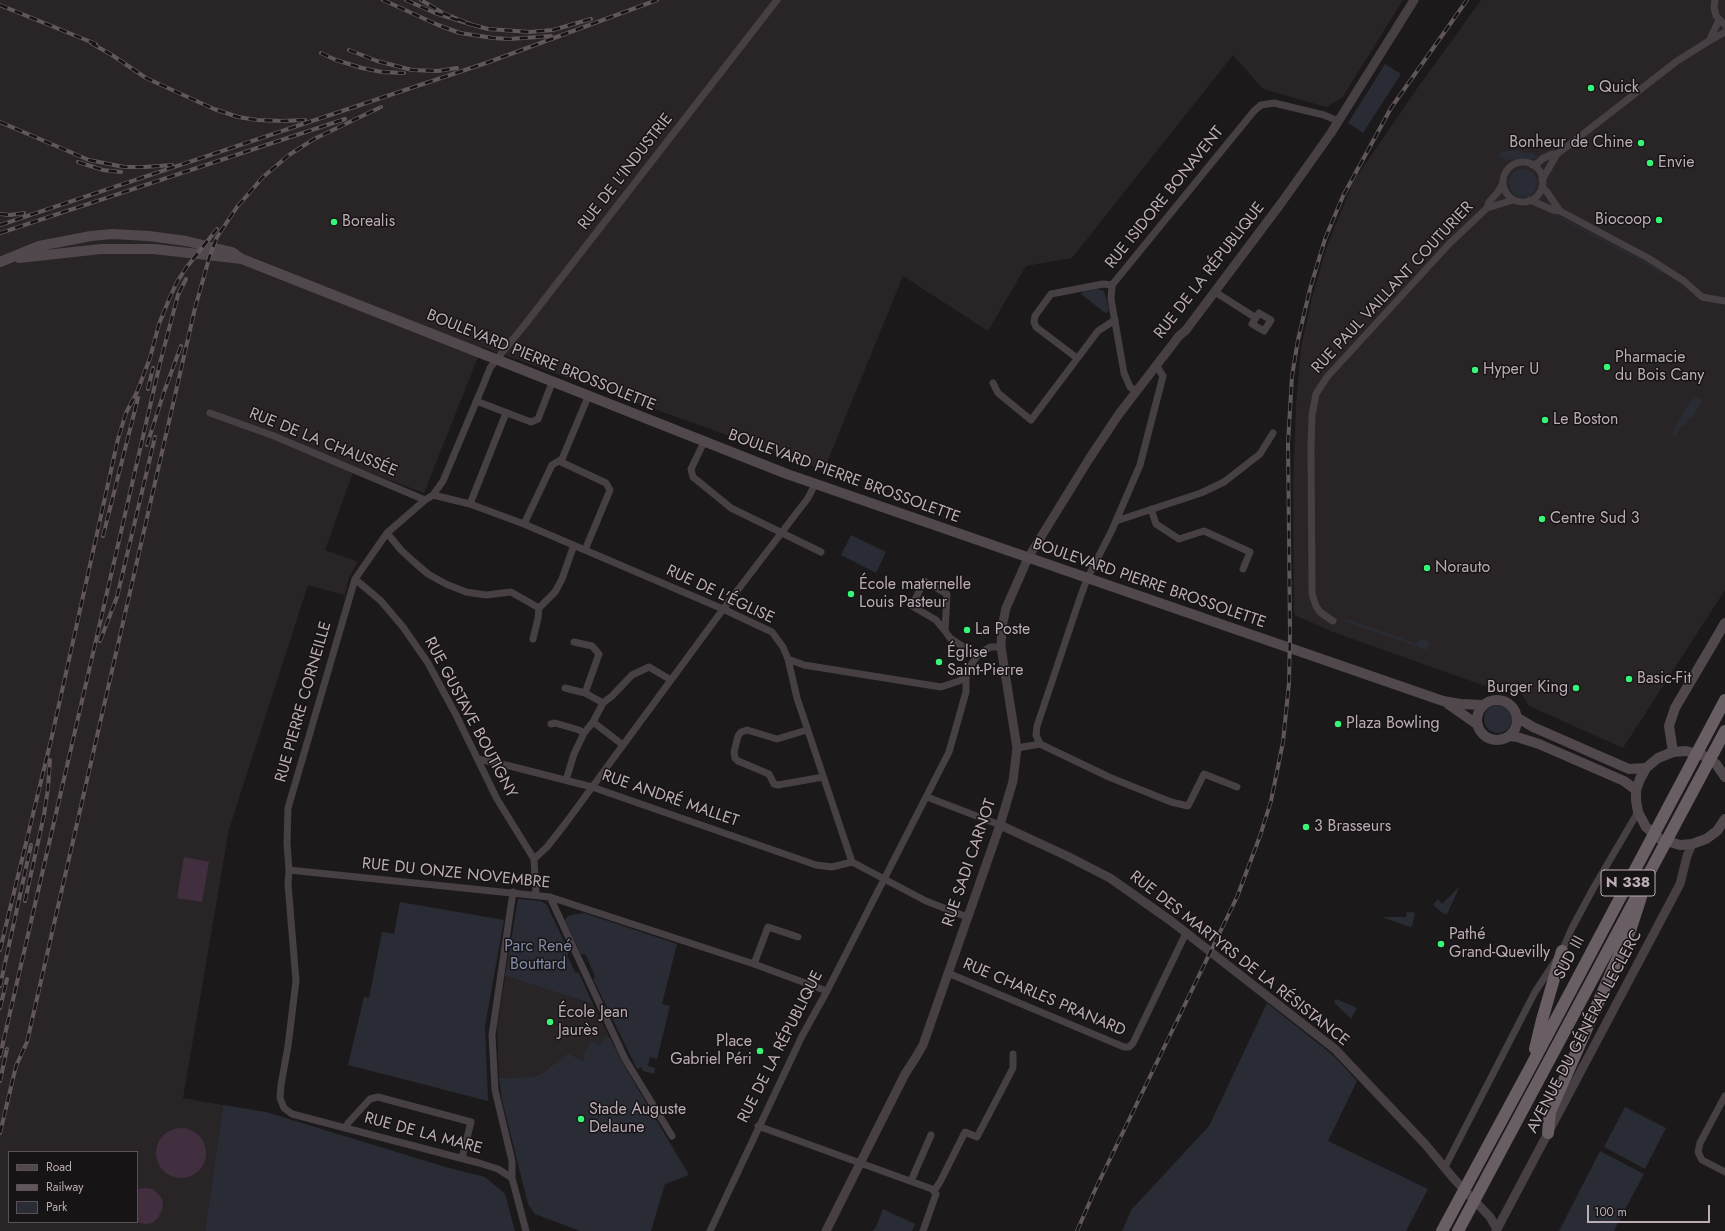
<!DOCTYPE html>
<html>
<head>
<meta charset="utf-8">
<style>
  body { margin:0 }
  #map { position:relative; width:1725px; height:1231px; overflow:hidden; background:#1c191a; font-family:Jost,sans-serif }
  canvas { display:block }
  .legend { position:absolute; left:8px; top:1151px; width:130px; height:72px; box-sizing:border-box; background:#171415; border:1px solid #595155; margin:0; padding:5px 7px; list-style:none; font-size:12px; color:#bcacb6 }
  .legend li { display:flex; align-items:center; gap:8px; height:20px }
  .legend b { width:20px; border:1px solid #595155 }
  .scale { position:absolute; left:1587px; top:1205px; width:123px; height:18px; box-sizing:border-box; border:2px solid #bcacb6; border-top:0; padding-left:5px; font-size:12px; line-height:14px; white-space:nowrap; color:#bcacb6; -webkit-text-stroke:3px #171415; paint-order:stroke }
</style>
</head>
<body>
<div id="map">
<canvas width="1725" height="1231"></canvas>
<ul class="legend">
<li><b style="height:5px;background:#51484d"></b>Road</li>
<li><b style="height:5px;background:#60565c"></b>Railway</li>
<li><b style="height:11px;background:#292c34"></b>Park</li>
</ul>
<div class="scale">100 m</div>
</div>
<script>
const ctx = document.querySelector('canvas').getContext('2d');
ctx.lineJoin = 'round';
function fillPath(path, color) { ctx.fillStyle = color; ctx.fill(path, 'evenodd'); }
const poly = rows => new Path2D(rows.map(r => 'M' + r).join(''));
function trace(path, color, width, dash) { ctx.strokeStyle = color; ctx.lineWidth = width; ctx.lineCap = dash ? 'butt' : 'round'; ctx.setLineDash(dash || []); ctx.stroke(path); }
function drawText(font, color, halo, rows, align = 'center') {
  ctx.font = font + ' Jost,sans-serif'; ctx.lineWidth = 3; ctx.setLineDash([]); ctx.textBaseline = 'middle'; ctx.strokeStyle = halo; ctx.fillStyle = color; for (const [text, x, y, turn = 0] of rows) {
    ctx.save(); ctx.translate(x, y); ctx.rotate((+turn || 0) * Math.PI / 180); ctx.textAlign = isNaN(turn) ? turn : align; if (halo) ctx.strokeText(text, 0, 0); ctx.fillText(text, 0, 0); ctx.restore();
  }
}
fillPath(poly([
  [0,0,1403,0,1342,98,1326,107,1263,89,1233,55,1072,258,1026,266,988,331,903,276,824,470,482,347,424,493,355,467,325,550,358,562,349,577,344,600,344,595,308,585,229,829,183,1098,223,1105,205,1231,0,1231],
  [9,1152,137,1152,137,1222,9,1222],
  [1481,0,1725,0,1725,590,1623,748,1529,706,1521,693,1496,682,1485,686,1333,632,1294,615,1293,484,1296,405,1301,347,1312,298,1327,246,1353,182,1416,90],
  [505,976,593,1004,610,1038,605,1036,600,1046,590,1045,584,1057,585,1057,583,1061,568,1053,540,1075,530,1077,499,1078,497,1029]
]), '#292527');
fillPath(poly([
  [1385,64,1401,74,1363,133,1348,123],
  [1517,150,1534,154,1538,158,1508,160,1498,156,1502,152],
  '1509 183a14 14 0 1 1 28 0a14 14 0 1 1-28 0Z',
  [1548,210,1646,262,1663,272,1662,274,1644,263,1547,211],
  [1097,289,1104,291,1109,310,1107,313,1104,312,1081,294,1083,292],
  [1693,396,1702,400,1692,419,1689,418,1685,426,1681,426,1676,436,1672,434],
  [851,535,886,552,876,573,841,555],
  [1346,619,1417,644,1420,639,1430,642,1427,650,1345,621],
  '1484 719a14 14 0 1 1 28 0a14 14 0 1 1-28 0Z',
  [1460,886,1447,914,1444,914,1433,905,1438,899,1442,904],
  [518,899,541,901,547,905,569,952,567,955,575,972,579,973,593,1004,505,976],
  [400,902,504,920,485,1026,488,1101,348,1065,364,997,369,998,382,932,394,934],
  [1407,911,1415,913,1412,926,1410,927,1382,917,1406,917],
  [584,913,677,944,662,1004,670,1006,657,1059,650,1057,648,1066,655,1068,654,1074,643,1071,641,1067,637,1069,593,979,595,977,586,955,581,954,565,921,567,917,571,915],
  [1336,999,1357,1008,1351,1019,1334,1002],
  [1267,1003,1334,1056,1357,1081,1328,1141,1428,1189,1406,1231,1122,1231,1132,1209,1209,1126],
  [605,1036,610,1038,622,1062,689,1175,665,1184,651,1231,580,1231,535,1214,528,1204,502,1100,499,1078,530,1077,540,1075,568,1053,583,1061,585,1057,583,1056,591,1041,600,1045],
  [223,1105,266,1112,449,1168,485,1177,505,1194,515,1231,205,1231],
  [1625,1107,1666,1128,1645,1169,1604,1147],
  [1600,1151,1644,1174,1622,1215,1614,1231,1559,1231],
  [883,1209,915,1224,912,1231,872,1231,875,1229]
]), '#292c34');
fillPath(poly([
  [184,857,209,862,202,902,177,898],
  '156 1153a25 25 0 1 1 50 0a25 25 0 1 1-50 0Z',
  [145,1188,152,1189,158,1194,162,1199,163,1207,158,1218,152,1223,145,1224,136,1222,137,1189]
]), '#412f3f');
trace(poly([
  [1715,0,1714,7,1716,16,1725,25],
  [1709,41,1719,20],
  '1503 182a20 20 0 1 1 40 0a20 20 0 1 1-40 0Z',
  [1532,165,1538,163,1542,159,1552,154,1557,154],
  [1542,180,1557,154,1569,145,1677,61,1709,41,1725,32],
  [1542,187,1547,192,1560,211],
  [1530,200,1553,210,1560,211,1648,258,1684,281,1702,297,1725,301],
  [1487,208,1489,202,1498,192,1503,183],
  [1215,292,1256,318],
  [1259,313,1271,320,1264,331,1252,324,1259,313],
  [1077,358,1036,327,1034,322,1035,316,1051,294,1103,284,1112,285],
  [993,383,998,393,1031,420,1098,331,1115,320],
  [1136,391,1130,387,1124,373,1111,299,1112,285,1254,111,1261,105,1274,103,1324,115,1338,121],
  [476,401,531,422,538,419,552,383],
  [210,413,274,436,425,500],
  [704,442,691,469,693,477,731,508,821,552],
  [559,461,606,483,610,490,585,550],
  [433,495,470,504,524,524,723,609,772,632,783,647,788,659,804,665,941,687,959,681,966,677,971,665,977,656,990,647,1001,647],
  [470,504,506,413],
  [1151,509,1156,524,1179,539,1204,531,1250,552,1243,569],
  [1116,521,1201,493,1224,482,1260,454,1273,433],
  [524,524,552,465,562,459,588,397],
  [387,533,401,550,414,562,428,574,446,584,466,592,486,595,511,592,539,608],
  [355,579,381,601,403,627,428,663,456,715,497,799,534,859],
  [1333,621,1320,612,1316,606,1312,594,1311,447,1312,415,1316,394,1327,377,1449,244,1487,208,1513,200],
  [945,631,936,620,912,606,924,581,947,594,945,631,950,638,977,656],
  [533,639,538,618,539,608,555,592,562,579,574,545],
  [574,642,592,646,599,654,585,693,603,703],
  [788,659,797,698,852,862,926,901,967,917],
  [565,688,585,693],
  [593,722,623,745],
  [551,724,555,723,579,730,584,733],
  [807,730,777,739,747,730,741,732,738,736,734,752,735,758,738,761,769,774,774,784,778,785,823,777],
  [1040,744,1036,735,1037,726,1079,601,1087,579,1112,530,1140,465,1163,376,1156,365],
  [1017,748,1040,744,1109,777,1171,802,1188,806,1204,774,1237,787],
  [478,759,510,766,592,787,816,865,832,867,852,862],
  [566,780,574,754,584,733,593,722,603,703,612,696,632,675,649,667,671,680],
  [927,797,1000,825],
  [289,870,550,897,754,964,827,991],
  [536,894,534,859,547,847,565,824,721,612,808,498,815,484],
  [550,897,625,1059,672,1136],
  [754,964,768,927,798,937],
  [948,973,1124,1047,1129,1047,1133,1043,1186,933],
  [1725,1096,1700,1143,1698,1152,1702,1160,1725,1172],
  [758,1126,932,1189,936,1194,923,1231],
  [346,1128,348,1123,370,1099,378,1097,471,1122,462,1158],
  [1445,1167,1535,992,1562,951,1572,928,1594,887,1638,812],
  [512,1178,512,1161,495,1090,492,1035,513,892],
  [911,1181,931,1135],
  [934,1191,940,1182,965,1132,977,1137,1013,1068,1013,1054],
  [526,1231,512,1178,498,1169,479,1163,292,1114,284,1108,280,1098,281,1085,288,1046,296,981,288,884,289,870,287,843,288,808,355,579,387,533,425,500,433,495,443,481,484,383,490,368,496,360,523,327,777,0],
  [710,1231,802,1036,827,991,949,752,966,692,966,677]
]), '#463f43', 7);
trace(poly([
  [1000,825,1067,856,1110,878,1171,921,1335,1049,1425,1144,1454,1179,1490,1217,1497,1229],
  [826,1231,905,1074,916,1057,923,1045,1000,825,1013,781,1017,748,1001,647,1002,627,1006,608,1028,558,1089,459,1119,414,1179,336,1186,330,1282,202,1331,133,1414,0],
  [1496,1231,1680,884,1687,856,1692,844]
]), '#463f43', 9);
trace(poly([
  [19,258,101,249,154,249,242,259],
  [0,262,39,246,91,236,112,234,149,236,186,241,232,252,242,259,787,474,1443,701,1460,704,1484,705],
  '1477 720a20 20 0 1 1 40 0a20 20 0 1 1-40 0Z',
  [1448,704,1478,725],
  [1518,718,1533,727,1629,769,1646,768],
  [1509,736,1517,737,1539,744,1624,781,1636,790],
  [1673,752,1669,726,1675,708,1725,623],
  [1725,777,1716,764,1702,755,1686,751,1673,752,1658,758,1646,768,1640,779,1636,790,1636,800,1638,812,1646,827,1660,839,1680,845,1692,844,1706,839,1717,831,1725,819]
]), '#51484d', 10);
trace(poly([
  [1535,1049,1542,1020,1562,951],
  [1548,1133,1550,1112,1631,928,1641,897],
  [1442,1231,1531,1066,1725,700],
  [1458,1231,1725,731]
]), '#695e64', 12);
const rail = poly([
  [383,0,438,25,460,33,493,38,510,39,551,36],
  [406,0,435,13,473,25,443,13,421,0],
  [0,5,96,44],
  [473,25,488,29,530,32,553,30,591,19],
  [91,43,112,55,146,78,214,109,238,117,257,120,282,121,305,120],
  [349,50,377,61,412,70,438,71,457,68],
  [321,53,336,60,362,68,382,72,404,73],
  [0,122,89,160,124,167,144,167,172,165],
  [78,162,103,170,121,172],
  [0,214,10,215,24,213],
  [0,225,489,62,657,0],
  [0,233,345,119],
  [148,389,153,368],
  [147,445,164,392,181,346],
  [103,536,138,398],
  [100,641,117,597,155,437],
  [25,901,44,815,48,788,50,760],
  [0,950,52,736,118,439,126,413,137,392,150,358,159,324,170,297,177,282,186,268,217,229],
  [0,986,31,845],
  [0,1008,7,979],
  [0,1056,160,363,178,295,186,279],
  [0,1081,7,1049],
  [0,1133,16,1066,27,1042,195,308,210,255,217,237,237,207,263,177,289,155,314,139,381,107],
  [1077,1231,1095,1190,1237,897,1260,836,1271,801,1283,742,1289,683,1290,633,1288,443,1292,376,1298,340,1310,289,1325,239,1343,196,1391,108,1467,0]
]);
trace(rail, '#60565c', 4);
trace(rail, '#171415', 2.5, [8]);
for (const [x, y, r, color] of [
  [1591,88,4,"#37f675"],
  [1641,143,4,"#37f675"],
  [1650,163,4,"#37f675"],
  [1659,220,4,"#37f675"],
  [334,222,4,"#37f675"],
  [1607,367,4,"#37f675"],
  [1475,370,4,"#37f675"],
  [1545,420,4,"#37f675"],
  [1542,519,4,"#37f675"],
  [1427,568,4,"#37f675"],
  [851,594,4,"#37f675"],
  [967,630,4,"#37f675"],
  [939,662,4,"#37f675"],
  [1629,679,4,"#37f675"],
  [1576,688,4,"#37f675"],
  [1338,724,4,"#37f675"],
  [1306,827,4,"#37f675"],
  [1441,944,4,"#37f675"],
  [550,1022,4,"#37f675"],
  [760,1051,4,"#37f675"],
  [581,1119,4,"#37f675"]
]) { const dot = new Path2D(); dot.arc(x, y, r, 0, 2 * Math.PI); ctx.fillStyle = color; ctx.fill(dot); trace(dot, '#171415', 1.5); }
for (const [x, y, w] of [
  [1628,883,54]
]) { const box = new Path2D(); box.roundRect(x - w / 2, y - 13, w, 26, 3); ctx.fillStyle = '#171415'; ctx.fill(box); trace(box, '#bcacb6', 1); }
drawText('bold 15px', '#bcacb6', null, [
  ["N 338",1628,883]
]);
drawText('16px', '#bcacb6', '#171415', [
  ["Quick",1599,88],
  ["Bonheur de Chine",1633,143,"right"],
  ["Envie",1658,163],
  ["Biocoop",1651,220,"right"],
  ["Borealis",342,222],
  ["Pharmacie",1615,358],
  ["du Bois Cany",1615,376],
  ["Hyper U",1483,370],
  ["Le Boston",1553,420],
  ["Centre Sud 3",1550,519],
  ["Norauto",1435,568],
  ["École maternelle",859,585],
  ["Louis Pasteur",859,603],
  ["La Poste",975,630],
  ["Église",947,653],
  ["Saint-Pierre",947,671],
  ["Basic-Fit",1637,679],
  ["Burger King",1568,688,"right"],
  ["Plaza Bowling",1346,724],
  ["3 Brasseurs",1314,827],
  ["Pathé",1449,935],
  ["Grand-Quevilly",1449,953],
  ["École Jean",558,1013],
  ["Jaurès",558,1031],
  ["Place",752,1042,"right"],
  ["Gabriel Péri",752,1060,"right"],
  ["Stade Auguste",589,1110],
  ["Delaune",589,1128]
], 'left');
drawText('16px', '#bcacb6', '#171415', [
  ["RUE DE L'INDUSTRIE",626,172,-52],
  ["RUE ISIDORE BONAVENT",1165,198,-51],
  ["RUE DE LA RÉPUBLIQUE",1210,271,-52],
  ["RUE PAUL VAILLANT COUTURIER",1393,288,-47],
  ["BOULEVARD PIERRE BROSSOLETTE",541,361,22],
  ["RUE DE LA CHAUSSÉE",323,443,22],
  ["BOULEVARD PIERRE BROSSOLETTE",844,477,20],
  ["BOULEVARD PIERRE BROSSOLETTE",1149,584,19],
  ["RUE DE L'ÉGLISE",720,595,25],
  ["RUE PIERRE CORNEILLE",304,702,-74],
  ["RUE GUSTAVE BOUTIGNY",470,718,62],
  ["RUE ANDRÉ MALLET",670,799,19],
  ["RUE SADI CARNOT",970,863,-71],
  ["RUE DU ONZE NOVEMBRE",456,874,6],
  ["SUD III",1570,958,-62],
  ["RUE DES MARTYRS DE LA RÉSISTANCE",1239,959,38],
  ["RUE CHARLES PRANARD",1044,998,23],
  ["AVENUE DU GÉNÉRAL LECLERC",1585,1032,-62],
  ["RUE DE LA RÉPUBLIQUE",781,1047,-63],
  ["RUE DE LA MARE",423,1134,15]
]);
drawText('16px', '#838da7', '#171415', [
  ["Parc René",538,947],
  ["Bouttard",538,965]
]);
</script>
</body>
</html>
